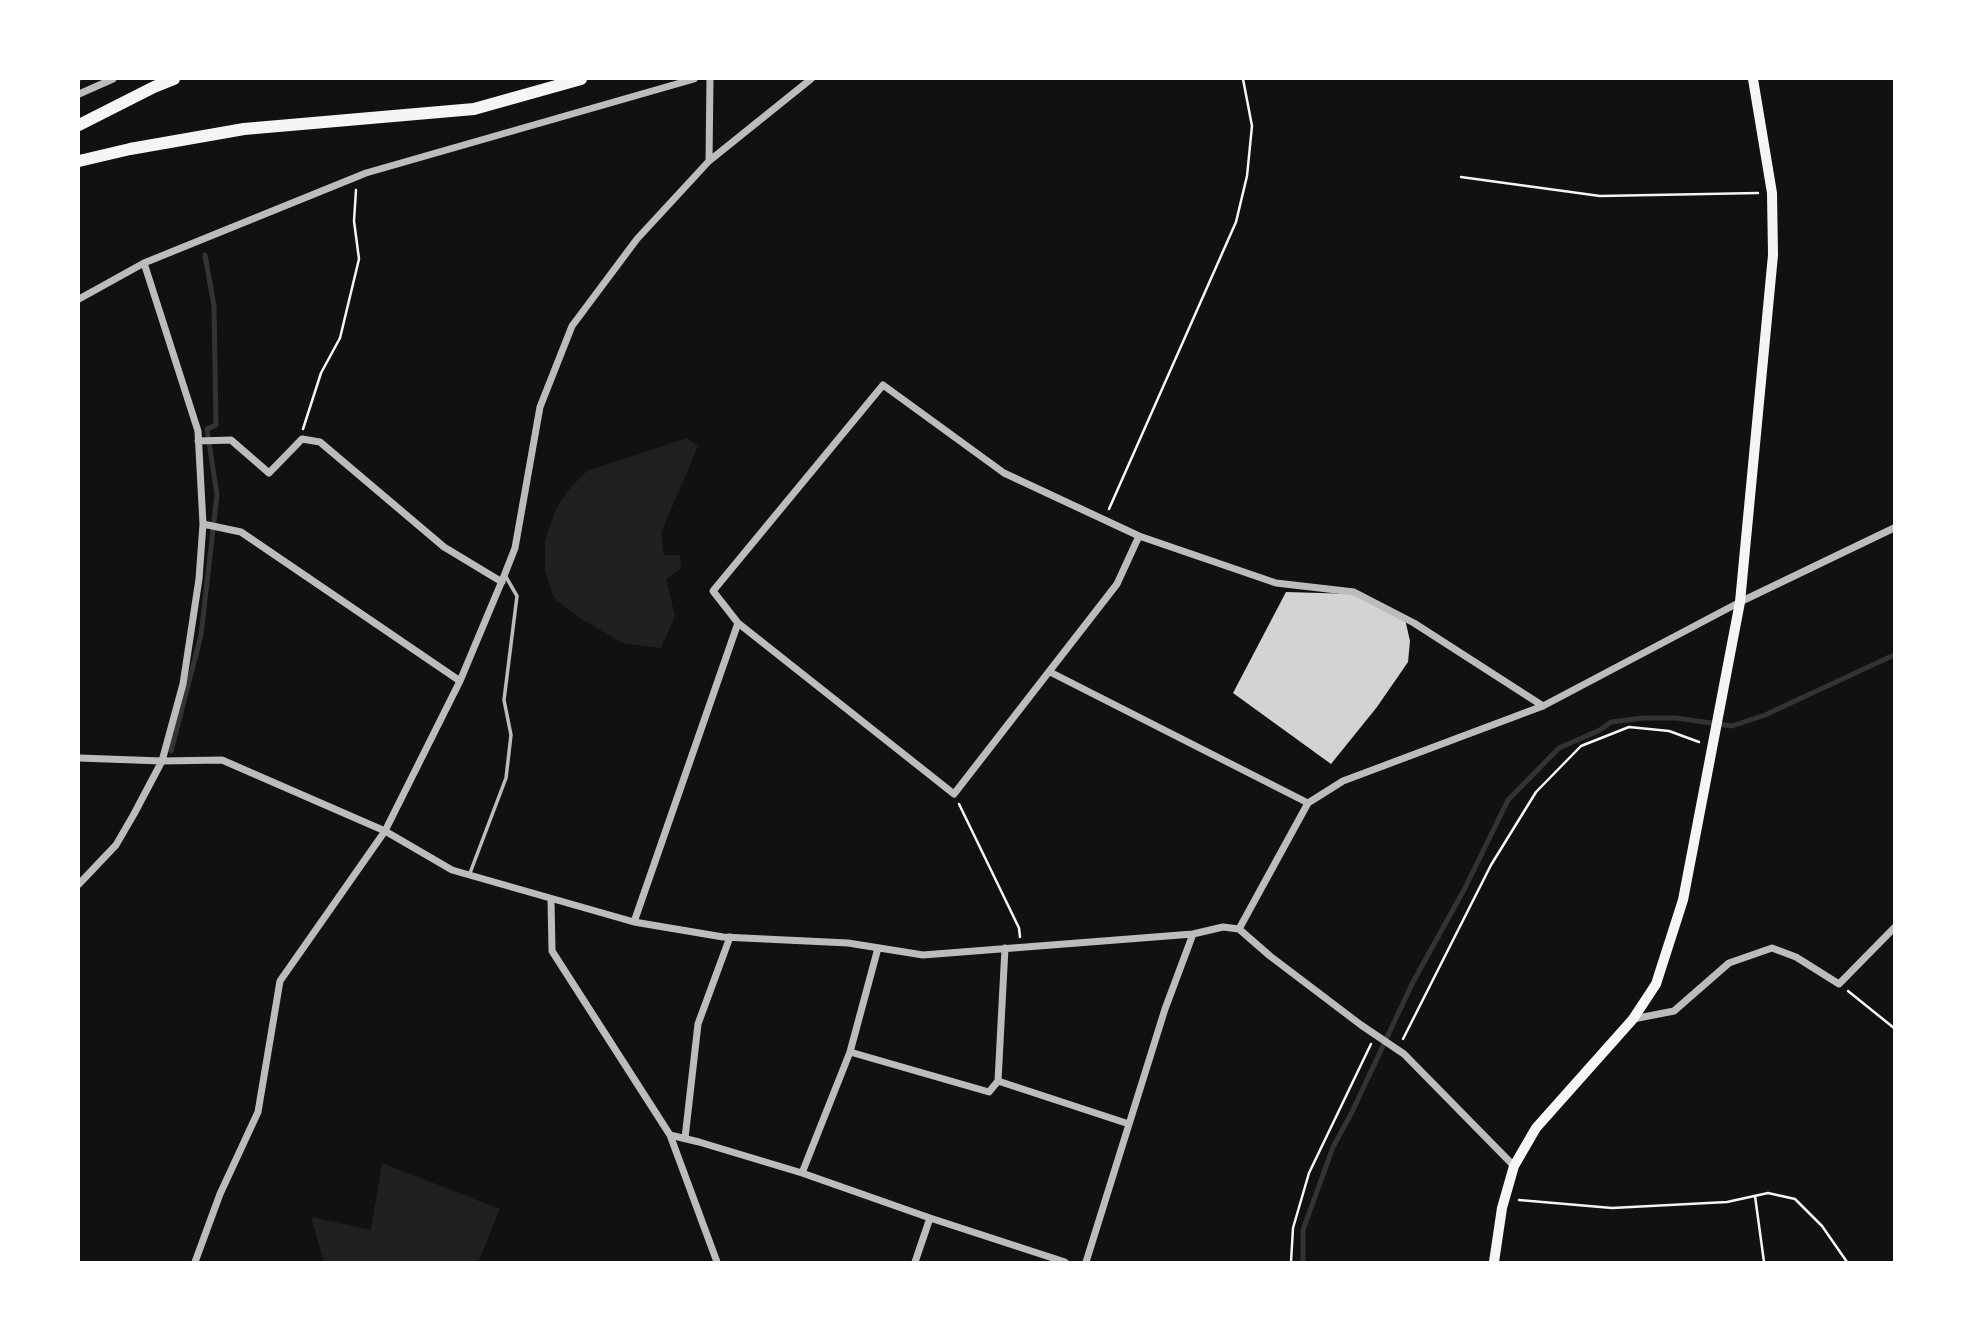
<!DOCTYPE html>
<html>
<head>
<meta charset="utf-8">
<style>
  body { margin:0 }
  #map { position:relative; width:1973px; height:1341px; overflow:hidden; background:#111; font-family:Merriweather,serif }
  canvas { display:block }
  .frame { position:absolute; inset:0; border:80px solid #fff; pointer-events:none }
</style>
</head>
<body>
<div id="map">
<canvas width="1973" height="1341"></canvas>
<div class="frame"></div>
</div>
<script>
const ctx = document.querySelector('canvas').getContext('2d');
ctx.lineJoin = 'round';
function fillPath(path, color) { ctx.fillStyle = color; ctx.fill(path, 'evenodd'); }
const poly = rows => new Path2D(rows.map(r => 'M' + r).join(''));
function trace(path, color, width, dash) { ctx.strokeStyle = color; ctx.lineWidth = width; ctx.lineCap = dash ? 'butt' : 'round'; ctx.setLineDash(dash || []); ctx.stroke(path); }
fillPath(poly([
  [687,438,698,446,661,533,664,555,680,555,681,568,666,579,675,616,661,648,623,643,583,620,554,598,545,571,545,540,556,509,570,488,587,471],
  [382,1163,500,1209,478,1262,324,1262,311,1217,371,1230]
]), '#202020');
trace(poly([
  [79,79,80,79],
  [171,751,201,635,217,495,207,429,216,425,214,306,205,255],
  [1303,1262,1303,1230,1333,1147,1352,1112,1413,982,1465,888,1508,800,1559,748,1600,730,1611,722,1643,718,1676,718,1732,726,1765,715,1894,655]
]), '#333', 5);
fillPath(poly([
  [1286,592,1354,594,1405,619,1410,641,1408,662,1377,707,1331,764,1233,693]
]), '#d3d3d3');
trace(poly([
  [1461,177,1600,196,1758,193],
  [303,429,321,373,340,338,359,259,354,221,356,190],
  [1109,509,1236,222,1247,176,1252,126,1243,79],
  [959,804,1019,928,1020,937],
  [1848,991,1894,1028],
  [1403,1039,1491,865,1536,792,1581,746,1629,727,1669,731,1699,742],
  [1755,1196,1764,1262],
  [1519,1200,1612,1208,1727,1202,1768,1193,1795,1199,1822,1226,1847,1262],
  [1291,1262,1293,1228,1309,1173,1371,1044]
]), '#f5f5f5', 2.5);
trace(poly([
  [470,873,506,778,511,735,504,700,517,596,506,577]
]), '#bcbcbc', 3.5);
trace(poly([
  [79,94,113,79],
  [709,161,710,79],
  [79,299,144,263,366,173,694,79],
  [198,441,231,440,269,473,302,439,320,442,444,547,502,582],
  [203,524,241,532,460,681],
  [1139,536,1117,584,954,794,738,623,713,591,883,385,1004,473,1139,536,1276,583,1354,592,1414,623,1543,706],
  [1050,672,1308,803],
  [79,758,162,761,222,760,385,831,452,870,634,922,723,937,848,943,923,955,1193,934,1223,927,1239,929,1270,956,1361,1025,1404,1054,1514,1166],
  [79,884,116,845,134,814,162,761,183,684,199,579,203,524,198,431,144,263],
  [551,900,552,951,670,1135,717,1262],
  [634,922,738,623],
  [1239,929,1308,803,1343,781,1543,706,1740,602,1894,528],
  [1633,1019,1674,1011,1729,963,1772,948,1796,957,1839,984,1894,928],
  [850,1052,989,1092,998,1081,1129,1124],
  [998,1081,1005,948],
  [670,1135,699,1142,802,1173,930,1218,1065,1262],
  [685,1138,698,1024,730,937],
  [802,1173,850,1052,878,948],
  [195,1262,220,1194,258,1112,280,981,385,831,460,681,504,576,515,548,540,407,572,326,637,239,709,161,811,79],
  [915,1262,930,1218],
  [1086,1262,1165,1009,1193,934]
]), '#bcbcbc', 7);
trace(poly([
  [1494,1262,1502,1208,1514,1166,1536,1128,1633,1019,1656,984,1683,900,1740,602,1773,255,1772,193,1753,79]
]), '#f5f5f5', 10);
trace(poly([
  [79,125,154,87,174,79],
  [79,161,130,149,244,129,474,109,581,79]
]), '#f5f5f5', 12);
</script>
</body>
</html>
